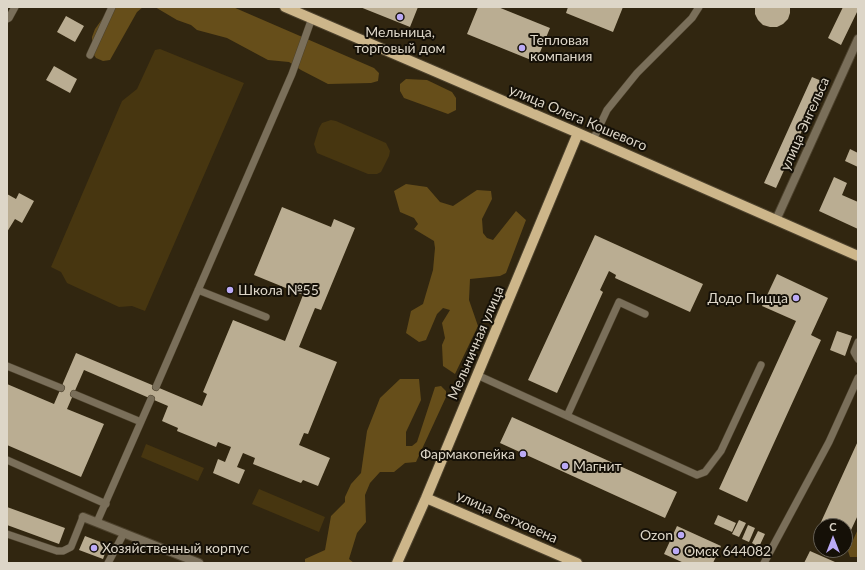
<!DOCTYPE html>
<html>
<head>
<meta charset="utf-8">
<style>
  body { margin:0 }
  #map { position:relative; width:865px; height:570px; overflow:hidden; background:#312610; font-family:Lato,sans-serif }
  canvas { display:block }
  .frame { position:absolute; inset:0; border:8px solid #ddd6c8; pointer-events:none }
  .north { position:absolute; left:813px; top:518px; width:40px; height:40px; box-sizing:border-box; background:#151007; border:1px solid #655f54; border-radius:50%; rotate:0deg; font-size:11px; font-weight:700; line-height:16px; text-align:center; color:#ddd6c8 }
  .north::after { content:''; display:block; margin:auto; width:14px; height:18px; background:#bbaaf6; clip-path:polygon(50% 0,100% 100%,50% 72%,0 100%) }
</style>
</head>
<body>
<div id="map">
<canvas width="865" height="570"></canvas>
<div class="frame"></div>
<div class="north">С</div>
</div>
<script>
const ctx = document.querySelector('canvas').getContext('2d');
ctx.lineJoin = 'round';
function fillPath(path, color) { ctx.fillStyle = color; ctx.fill(path, 'evenodd'); }
const poly = rows => new Path2D(rows.map(r => 'M' + r).join(''));
function trace(path, color, width, dash) { ctx.strokeStyle = color; ctx.lineWidth = width; ctx.lineCap = dash ? 'butt' : 'round'; ctx.setLineDash(dash || []); ctx.stroke(path); }
function drawText(font, color, halo, rows, align = 'center') {
  ctx.font = font + ' Lato,sans-serif'; ctx.lineWidth = 4; ctx.setLineDash([]); ctx.textBaseline = 'middle'; ctx.strokeStyle = halo; ctx.fillStyle = color; for (const [text, x, y, turn = 0] of rows) {
    ctx.save(); ctx.translate(x, y); ctx.rotate((+turn || 0) * Math.PI / 180); ctx.textAlign = isNaN(turn) ? turn : align; if (halo) ctx.strokeText(text, 0, 0); ctx.fillText(text, 0, 0); ctx.restore();
  }
}
fillPath(poly([
  [160,49,244,83,145,311,132,306,119,307,67,283,61,272,51,267,122,101,137,89,155,50],
  [331,120,336,121,386,143,390,151,389,156,381,172,377,174,368,174,317,153,314,144,319,128,322,123],
  [146,444,204,468,198,481,141,457],
  [259,489,325,517,319,532,252,504]
]), '#473610');
fillPath(poly([
  [104,7,143,7,137,12,110,60,103,61,96,58,92,52,92,37,95,29,103,18,110,15,107,8],
  [155,7,233,7,374,68,379,73,378,81,371,83,328,84,301,70,289,62,268,60,227,38,197,30,191,25,177,20],
  [406,79,427,80,452,92,456,98,456,110,448,114,404,98,400,91,400,84],
  [406,184,427,187,440,202,453,206,477,190,491,191,492,199,482,219,483,233,487,238,493,240,516,211,526,220,506,273,500,276,470,279,469,300,478,326,455,374,443,366,442,345,445,338,442,323,450,310,443,308,437,314,426,340,419,342,406,333,411,311,423,304,433,270,435,248,434,241,414,229,418,224,414,218,400,212,394,191],
  [400,379,419,379,421,400,406,432,406,446,412,446,417,442,435,387,441,386,446,391,446,397,416,462,405,463,394,472,380,472,370,483,365,495,366,522,357,533,349,559,354,563,305,563,305,559,325,550,331,516,345,502,345,497,351,484,361,473,367,431,380,398],
  [858,529,858,557,850,557,848,551]
]), '#664e1a');
fillPath(poly([
  [360,7,418,7,410,27],
  [478,7,498,7,550,28,536,62,467,34],
  [568,7,623,7,613,32,566,13],
  [755,7,790,7,790,13,788,19,783,24,777,27,770,27,763,25,758,20,755,14],
  [843,7,858,7,858,10,841,45,828,38],
  [66,16,84,26,75,42,57,32],
  [54,66,77,79,70,93,46,80],
  [812,77,824,82,776,188,764,183],
  [850,149,858,153,858,167,845,161],
  [834,177,847,183,842,195,858,202,858,229,819,211],
  [19,193,34,201,22,223,15,219,7,232,7,194,16,199],
  [282,207,331,227,334,219,355,228,321,310,315,308,299,347,337,362,308,434,304,433,299,445,330,458,318,486,303,480,301,483,253,464,255,458,243,453,237,467,245,470,239,484,213,473,218,459,225,462,231,447,218,442,216,447,177,431,178,428,162,421,168,406,84,370,67,409,104,424,81,477,7,445,7,384,54,404,76,353,202,406,207,394,203,392,233,320,285,341,303,295,254,275],
  [595,235,703,284,690,312,615,278,616,275,609,271,600,290,603,292,557,393,528,380],
  [777,274,828,298,811,335,821,340,747,502,719,489,796,321,762,306],
  [837,331,852,336,845,356,830,350],
  [512,417,677,492,665,518,500,443],
  [858,441,858,515,845,543,845,526,821,526,821,535,816,533],
  [7,507,65,528,59,544,7,525],
  [718,515,736,523,732,532,714,524],
  [739,520,746,523,739,537,732,534],
  [748,525,755,528,749,542,742,539],
  [677,526,721,546,713,563,684,563,664,554],
  [758,531,765,534,759,547,752,543],
  [85,536,108,545,103,559,79,550],
  [810,551,835,562,835,563,804,563]
]), '#baad92');
const lane = poly([
  [7,19,9,18,15,7],
  [90,55,112,7],
  [593,140,607,110,637,73,692,18,699,7],
  [198,290,266,317],
  [858,342,854,352,858,359],
  [7,366,61,388],
  [477,375,697,475,705,472,721,451,761,365],
  [156,387,292,74,312,18],
  [74,394,141,422],
  [567,416,619,302,645,314],
  [7,460,106,504],
  [97,522,151,399],
  [7,534,57,551,63,551,71,547,83,517],
  [108,563,124,533],
  [764,563,829,442,858,378]
]);
const street = poly([
  [776,220,858,39],
  [83,517,199,563]
]);
const primary = poly([
  [285,7,578,133,858,256],
  [426,498,577,563],
  [397,563,426,498,578,133]
]);
trace(lane, '#4d422d', 8);
trace(street, '#4d422d', 10);
trace(primary, '#4d422d', 12);
trace(lane, '#7a6f5a', 7);
trace(street, '#7a6f5a', 8);
trace(primary, '#cdb68a', 10);
for (const [x, y, r, color] of [
  [400,17,4,"#bbaaf6"],
  [522,48,4,"#bbaaf6"],
  [230,290,4,"#bbaaf6"],
  [796,298,4,"#bbaaf6"],
  [523,454,4,"#bbaaf6"],
  [565,466,4,"#bbaaf6"],
  [681,535,4,"#bbaaf6"],
  [94,548,4,"#bbaaf6"],
  [676,551,4,"#bbaaf6"]
]) { const dot = new Path2D(); dot.arc(x, y, r, 0, 2 * Math.PI); ctx.fillStyle = color; ctx.fill(dot); trace(dot, '#151007', 1.5); }
drawText('14px', '#ddd6c8', '#151007', [
  ["Мельница,",400,32,"center"],
  ["торговый дом",400,48,"center"],
  ["Тепловая",530,40],
  ["компания",530,56],
  ["Школа №55",238,290],
  ["Додо Пицца",788,298,"right"],
  ["Фармакопейка",515,454,"right"],
  ["Магнит",573,466],
  ["Ozon",673,535,"right"],
  ["Хозяйственный корпус",102,548],
  ["Омск 644082",684,551]
], 'left');
drawText('14px', '#ddd6c8', '#151007', [
  ["улица Олега Кошевого",578,118,23],
  ["улица Энгельса",805,124,-66],
  ["Мельничная улица",476,343,-67],
  ["улица Бетховена",507,517,24]
]);
</script>
</body>
</html>
